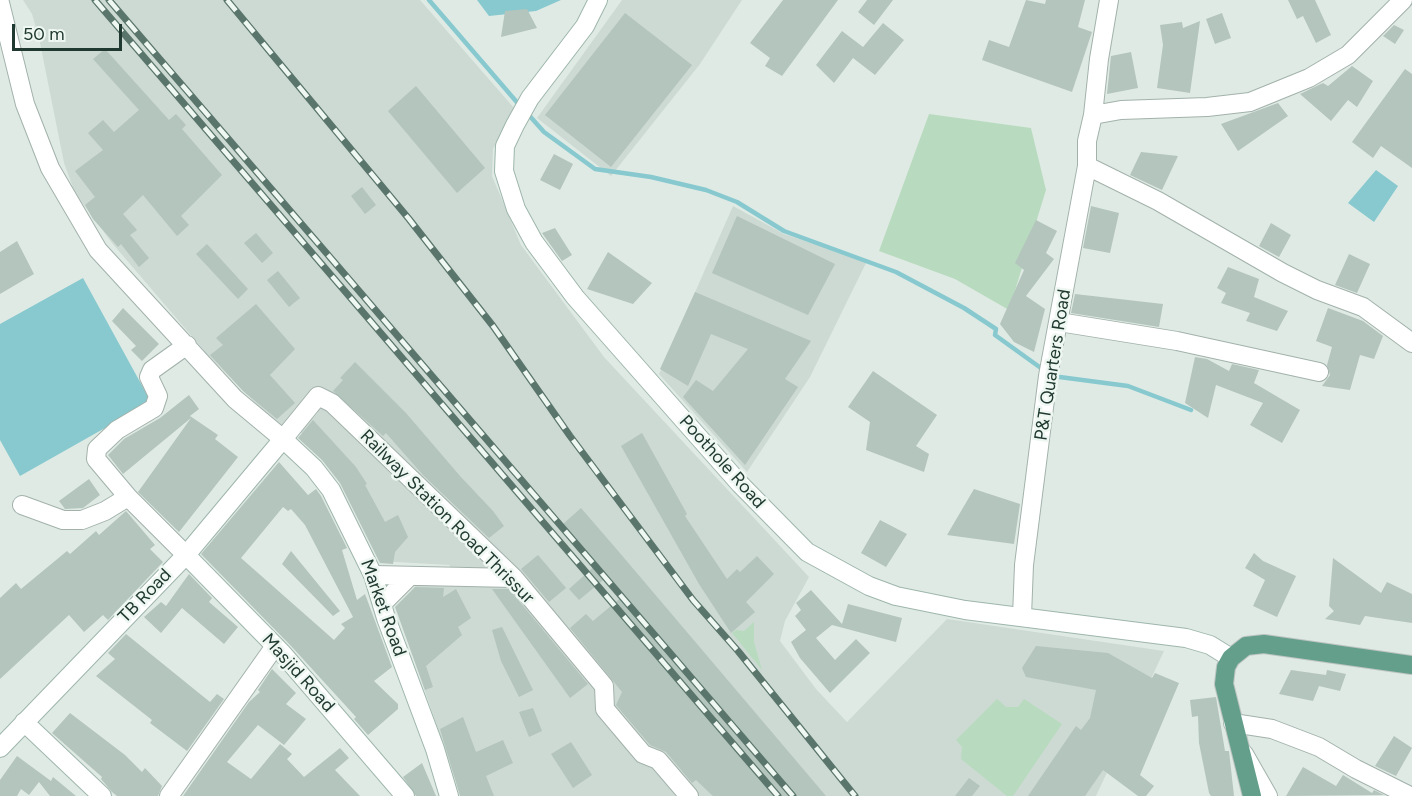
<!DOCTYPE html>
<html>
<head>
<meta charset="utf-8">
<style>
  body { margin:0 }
  #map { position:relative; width:1412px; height:796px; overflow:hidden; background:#dfeae4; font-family:Figtree,sans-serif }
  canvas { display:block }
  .scale { position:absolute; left:12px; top:24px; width:110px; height:27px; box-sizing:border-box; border:3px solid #203a31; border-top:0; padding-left:8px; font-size:18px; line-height:21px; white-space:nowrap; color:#203a31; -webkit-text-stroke:4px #eff7f2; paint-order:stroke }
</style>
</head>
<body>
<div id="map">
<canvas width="1412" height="796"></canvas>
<div class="scale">50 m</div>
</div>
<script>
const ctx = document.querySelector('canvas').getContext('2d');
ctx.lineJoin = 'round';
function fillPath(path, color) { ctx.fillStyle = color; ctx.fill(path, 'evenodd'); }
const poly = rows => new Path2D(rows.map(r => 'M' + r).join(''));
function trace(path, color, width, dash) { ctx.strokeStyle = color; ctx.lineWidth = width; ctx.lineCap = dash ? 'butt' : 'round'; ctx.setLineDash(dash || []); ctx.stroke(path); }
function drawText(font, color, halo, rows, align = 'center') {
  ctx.font = font + ' Figtree,sans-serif'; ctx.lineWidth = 5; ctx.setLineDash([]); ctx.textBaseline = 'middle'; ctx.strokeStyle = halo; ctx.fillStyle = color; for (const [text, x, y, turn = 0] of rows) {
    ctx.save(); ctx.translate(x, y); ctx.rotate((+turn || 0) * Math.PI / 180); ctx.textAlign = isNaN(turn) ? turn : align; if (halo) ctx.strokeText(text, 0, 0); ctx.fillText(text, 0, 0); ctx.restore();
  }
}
fillPath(poly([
  [23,0,420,0,514,108,493,149,492,176,521,245,604,357,809,577,785,621,780,641,816,689,847,722,947,619,1164,651,1096,796,461,796,397,610,420,580,462,582,449,565,379,561,332,459,299,431,318,413,304,401,281,429,207,354,112,243,75,193,64,163,39,38,32,14],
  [622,0,742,0,700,64,611,176,537,118],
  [733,206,784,234,867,261,810,377,747,472,659,374]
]), '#cddad3');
fillPath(poly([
  [929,114,1031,128,1046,190,1009,310,955,279,879,251],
  [754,622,754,642,762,670,732,633,736,630,744,631],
  [997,699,1006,707,1018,707,1024,699,1062,724,1013,796,1007,796,961,759,962,747,956,740]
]), '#b8dbbf');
fillPath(poly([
  [477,0,561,0,536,11,489,16],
  [1376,170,1398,186,1374,222,1348,203],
  [83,278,151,402,20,476,0,440,0,324]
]), '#87c9cf');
trace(poly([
  [429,0,521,107],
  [527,113,544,132,595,169,651,177,706,190,737,202,784,231,896,272,964,308,996,329,995,335,1045,371],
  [1052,376,1128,386,1191,410]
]), '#87c9cf', 4.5);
fillPath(poly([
  [783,0,838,0,782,76,765,66,770,58,750,43],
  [867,0,893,0,874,25,858,12],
  [1026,0,1045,4,1046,0,1085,0,1078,27,1092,32,1072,92,982,60,989,40,1009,47],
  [1288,0,1315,0,1331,35,1316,43,1303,16,1297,19],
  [527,9,537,28,501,37,505,11],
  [625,13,692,65,611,167,545,115],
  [1222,13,1231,38,1215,44,1206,19],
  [1200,21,1190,93,1157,88,1163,45,1160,25,1182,22,1183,28],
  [883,23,904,40,875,75,853,58,834,83,816,65,842,31,863,47],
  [1394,25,1404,30,1395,44,1383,36],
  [105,49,169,120,176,114,186,125,182,129,222,175,181,216,189,225,177,236,143,195,123,214,137,230,130,235,149,258,139,267,121,244,118,247,93,219,85,205,95,197,75,171,103,150,88,133,103,120,114,132,139,110,93,59],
  [1131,52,1138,88,1107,94,1111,56],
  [1352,66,1373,81,1357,107,1348,100,1331,121,1300,94,1323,83,1328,86],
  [1405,69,1412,74,1412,168,1381,146,1373,158,1352,142],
  [416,86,485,168,457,193,388,111],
  [1278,103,1288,116,1238,151,1221,124],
  [1141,152,1178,156,1162,190,1130,175],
  [554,154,573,164,560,190,540,180],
  [362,187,376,205,365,214,351,196],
  [1091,206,1119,213,1110,253,1083,248],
  [737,216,835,264,808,315,712,273],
  [1036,220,1057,231,1046,253,1054,259,1026,296,1045,309,1034,352,1014,342,1000,324,1024,270,1015,263],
  [1271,223,1291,235,1279,257,1259,246],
  [555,228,572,255,562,261,542,233],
  [256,233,273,253,262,263,244,243],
  [17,241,34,274,0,294,0,252],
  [207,244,248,289,238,299,196,254],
  [608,252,652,283,633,304,587,289],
  [1349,254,1370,264,1357,293,1335,285],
  [1228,267,1259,279,1254,297,1288,311,1277,331,1246,321,1250,313,1221,303,1226,293,1217,288],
  [278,271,300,298,289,307,267,280],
  [695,292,811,341,785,379,798,387,745,465,683,397,696,380,713,391,748,349,711,334,688,386,660,369],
  [1075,294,1163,304,1159,327,1071,313],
  [256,304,295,349,270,375,295,403,277,419,243,391,210,355,223,345,216,338],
  [123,308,159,344,142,361,131,350,136,346,112,321],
  [1328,308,1363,321,1383,336,1374,359,1360,355,1350,390,1322,386,1330,375,1327,365,1332,347,1316,341],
  [1195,357,1207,359,1229,371,1232,364,1259,370,1254,383,1300,410,1282,443,1250,425,1263,403,1216,385,1208,418,1185,403],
  [355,362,406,413,460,476,493,511,504,526,489,538,423,475,386,433,383,436,333,391,343,380,340,378],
  [873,371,937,415,916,446,929,454,924,472,866,450,870,422,848,407],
  [189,395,199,409,190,416,218,435,215,439,238,457,179,532,138,492,191,418,123,474,108,455,124,439,160,418],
  [313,420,356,467,367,484,365,485,385,522,398,515,408,537,395,552,393,564,380,563,340,483,322,460,298,438],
  [642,433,687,514,685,516,727,579,737,569,740,572,757,556,774,574,746,602,755,612,731,633,699,584,621,446],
  [279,462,308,495,316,489,321,496,347,548,342,550,357,600,365,594,392,667,374,681,398,704,398,709,368,735,354,719,356,717,292,647,201,554],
  [283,507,288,511,291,509,305,525,353,617,341,624,345,628,334,640,241,558],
  [89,479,100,495,83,508,65,509,59,501],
  [974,489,1020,504,1014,544,947,535],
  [581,508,619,552,826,796,713,796,696,780,692,783,666,752,650,745,616,705,622,692,570,628,586,614,593,621,624,595,608,576,579,600,569,589,597,564,563,524],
  [126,511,155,545,150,549,163,562,108,620,103,615,84,632,69,615,0,679,0,598,16,583,21,589,67,551,70,554,96,531,99,535],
  [880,520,907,534,886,567,861,553],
  [291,551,340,611,333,616,282,564],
  [1254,553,1263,561,1296,576,1277,617,1253,606,1265,580,1245,568],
  [538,555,566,588,549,602,521,569],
  [1333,558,1381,593,1387,582,1412,594,1412,623,1365,616,1360,625,1325,619,1334,611,1329,606],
  [189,574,212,598,209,602,238,627,224,644,182,608,161,633,144,617,161,602,166,606],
  [415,587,444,588,443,597,456,589,471,618,458,627,462,635,426,666,433,687,425,690,395,607],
  [492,589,509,589,588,684,570,698],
  [811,590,842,624,848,604,902,618,896,642,832,625,816,638,835,660,856,639,870,653,830,693,800,658,791,642,806,630,795,616,801,610,796,603],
  [502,627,533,690,519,697,501,661,492,630],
  [126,634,210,702,217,694,224,699,187,751,150,723,152,720,96,676,115,659,108,653],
  [1036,646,1108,653,1152,678,1155,673,1179,683,1140,775,1154,786,1146,796,1138,796,1103,770,1085,796,1028,796,1076,726,1081,730,1090,718,1096,690,1026,677,1022,668],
  [272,669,296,693,286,704,306,719,284,745,258,725,227,762,251,779,280,744,292,754,287,759,304,777,340,748,349,758,335,770,360,796,183,796,249,702,260,692,258,690],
  [1291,670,1326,675,1327,670,1346,674,1340,691,1319,686,1313,701,1279,694],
  [1216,697,1225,751,1229,751,1234,796,1211,796,1209,793,1199,743,1198,716,1192,717,1190,700],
  [533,708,542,731,529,737,519,712],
  [70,713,125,755,142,772,145,768,162,786,158,796,117,796,112,792,101,779,102,777,52,733],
  [463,717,476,752,503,740,513,763,486,776,494,796,460,796,440,729],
  [1394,736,1412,748,1396,776,1375,766],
  [571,742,592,775,573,788,551,754],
  [17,756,51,781,53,777,76,796,50,796,39,782,29,795,21,789,17,796,0,796,0,780],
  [422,763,436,796,416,796,403,777],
  [1303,767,1336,786,1343,775,1372,793,1374,790,1384,795,1286,796],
  [969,778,980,786,972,796,955,796]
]), '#b4c5bd');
const street = poly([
  [0,3,25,104,50,168,98,250,235,399,283,439,318,396,332,403,514,578,604,686,605,709,643,754,658,760,689,796],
  [1093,115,1121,110,1207,107,1250,102,1309,78,1348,55,1403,0],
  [1087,166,1158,201,1283,273,1317,290,1363,307,1412,343],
  [1059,322,1177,341,1319,372],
  [128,497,96,459,97,449,117,430,154,408,158,396,149,377,152,370,187,345],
  [22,505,63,520,82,520,105,511,128,497,186,555],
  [373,575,514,578],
  [382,604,410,576],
  [1022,616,1024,565,1048,376,1087,166,1087,141,1093,115,1099,59,1109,0],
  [1233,723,1272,729,1319,747,1356,769,1410,796],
  [1244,754,1268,796],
  [169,796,275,646]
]);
const secondary = poly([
  [598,0,585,26,530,98,515,125,505,146,504,171,516,209,534,242,575,297,740,484,807,552,869,586,896,596,965,610,1186,638,1210,645,1231,658],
  [186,555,283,654,405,796],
  [24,722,102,796],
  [0,748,186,555,283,439,314,468,331,490,373,575,386,618,435,749,449,796]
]);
const primary = poly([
  [1252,796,1224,684,1226,667,1231,658,1246,646,1264,644,1412,665]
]);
trace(street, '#a2b2ab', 20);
trace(secondary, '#9eb6ac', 20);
trace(primary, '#bcc4c1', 20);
trace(street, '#fff', 18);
trace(secondary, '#fff', 18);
trace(primary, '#649f8c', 18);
const rail = poly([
  [95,0,778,796],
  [109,0,793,796],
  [227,0,409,219,493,326,570,436,693,600,738,651,855,796]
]);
trace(rail, '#5a766c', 7);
trace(rail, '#eff7f2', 4.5, [14]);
drawText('18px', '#203a31', '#eff7f2', [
  ["P&T Quarters Road",1053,365,-81],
  ["Poothole Road",722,462,48],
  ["Railway Station Road Thrissur",447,517,45],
  ["TB Road",145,596,-46],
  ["Market Road",383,608,70],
  ["Masjid Road",298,673,48]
]);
</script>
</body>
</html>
